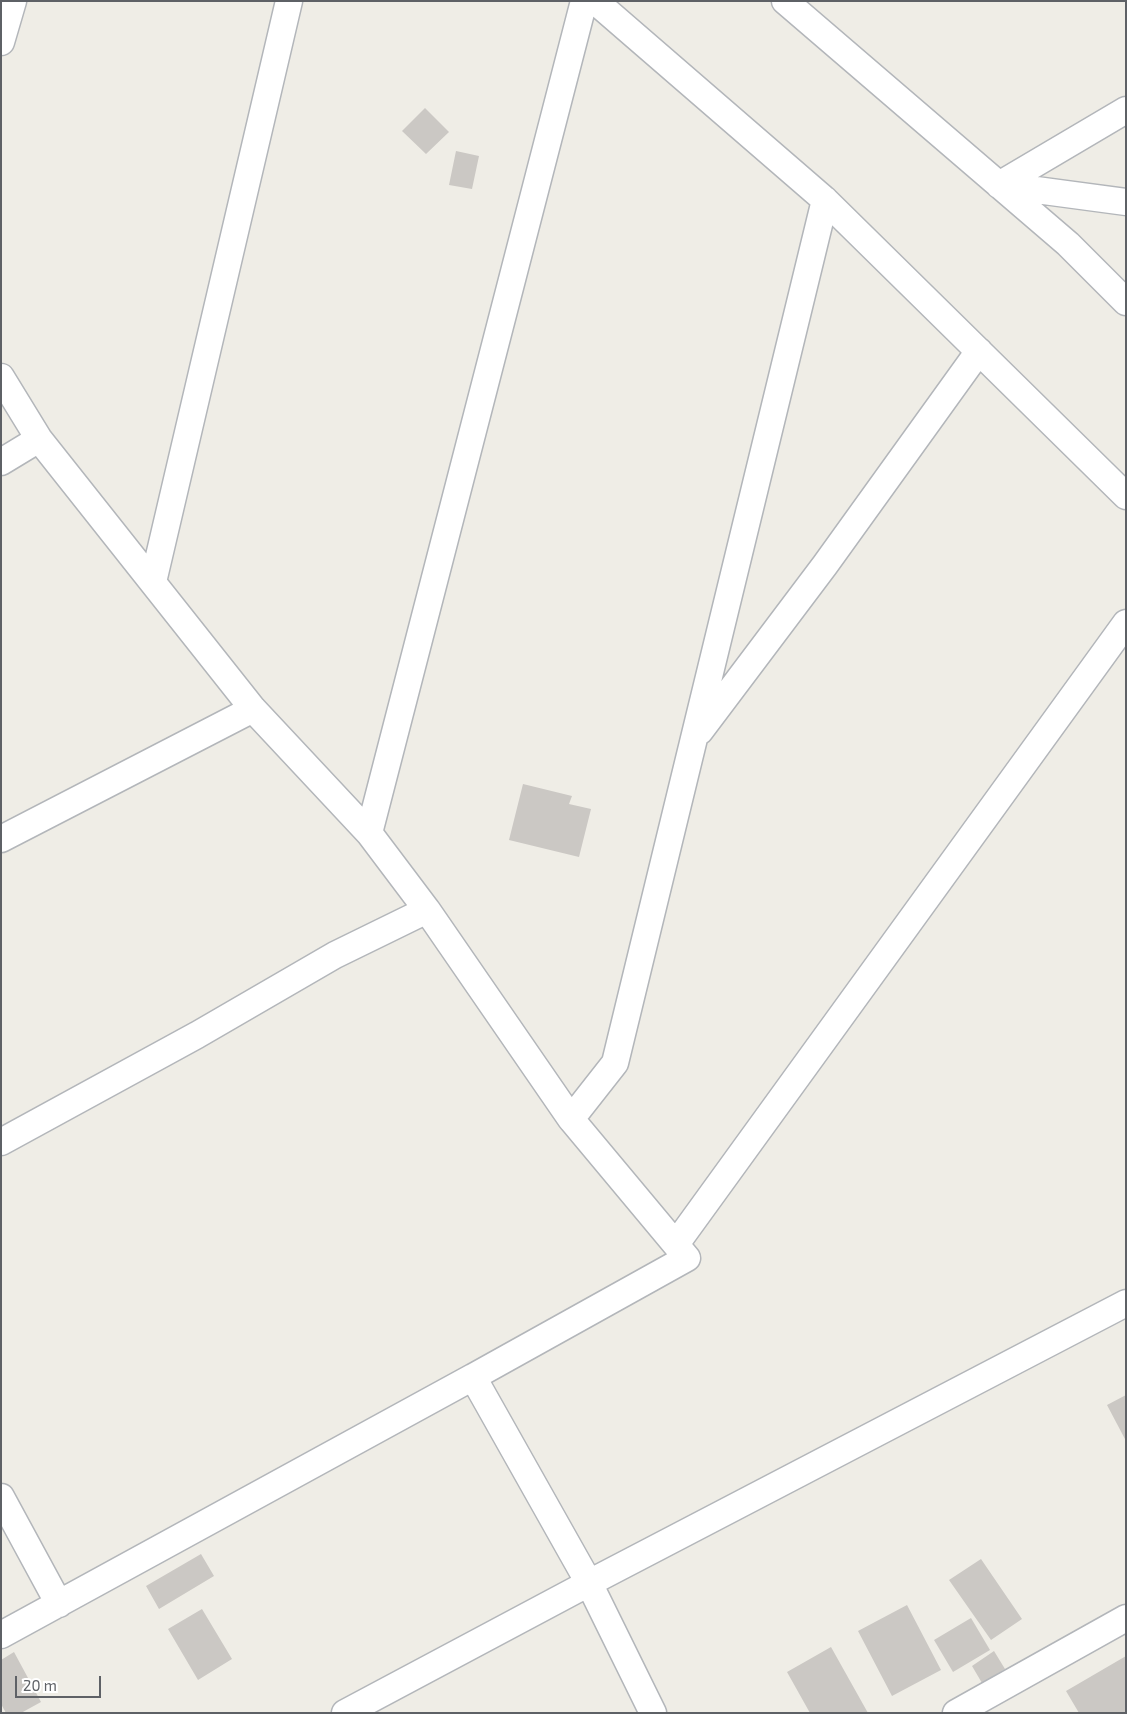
<!DOCTYPE html>
<html>
<head>
<meta charset="utf-8">
<style>
  body { margin:0 }
  #map { position:relative; width:1127px; height:1714px; overflow:hidden; background:#efede6; font-family:"Exo 2",sans-serif }
  canvas { display:block }
  .frame { position:absolute; inset:0; border:2px solid #5e6166; pointer-events:none }
  .scale { position:absolute; left:15px; top:1676px; width:86px; height:22px; box-sizing:border-box; border:2px solid #5e6166; border-top:0; padding-left:6px; font-size:15px; line-height:18px; white-space:nowrap; color:#5e6166; -webkit-text-stroke:4px #fff; paint-order:stroke }
</style>
</head>
<body>
<div id="map">
<canvas width="1127" height="1714"></canvas>
<div class="frame"></div>
<div class="scale">20 m</div>
</div>
<script>
const ctx = document.querySelector('canvas').getContext('2d');
ctx.lineJoin = 'round';
function fillPath(path, color) { ctx.fillStyle = color; ctx.fill(path, 'evenodd'); }
const poly = rows => new Path2D(rows.map(r => 'M' + r).join(''));
function trace(path, color, width, dash) { ctx.strokeStyle = color; ctx.lineWidth = width; ctx.lineCap = dash ? 'butt' : 'round'; ctx.setLineDash(dash || []); ctx.stroke(path); }
fillPath(poly([
  [425,108,449,132,426,154,402,131],
  [456,151,479,156,472,189,449,185],
  [523,784,572,796,569,804,591,809,579,857,509,840],
  [1126,1395,1126,1441,1107,1405],
  [201,1554,214,1576,159,1609,146,1586],
  [981,1559,1022,1619,991,1640,949,1580],
  [907,1605,941,1670,892,1696,858,1631],
  [202,1609,232,1659,198,1680,168,1629],
  [971,1618,990,1650,953,1672,934,1640],
  [831,1647,868,1713,810,1713,787,1672],
  [994,1651,1005,1669,982,1683,972,1666],
  [14,1652,41,1702,21,1713,6,1713,1,1704,1,1660],
  [1126,1656,1126,1713,1079,1713,1066,1691]
]), '#cbc8c4');
const minor = poly([
  [595,1,825,200,1126,496],
  [785,1,1068,244,1126,302],
  [1,42,13,1],
  [999,185,1126,110],
  [999,185,1126,202],
  [1,377,39,439,253,709,369,833,427,910],
  [1,462,39,439],
  [153,582,289,1],
  [700,731,825,565,979,351],
  [369,833,584,1],
  [1,839,253,709],
  [1,1142,197,1035,335,955,427,910,571,1119],
  [676,1244,1126,623],
  [1,1497,59,1604],
  [1,1635,473,1377],
  [345,1713,589,1583,1126,1303],
  [653,1713,589,1583,473,1377,687,1258,571,1119,615,1063,825,200],
  [956,1713,1126,1618]
]);
trace(minor, '#b3b6ba', 29);
trace(minor, '#fff', 26);
</script>
</body>
</html>
